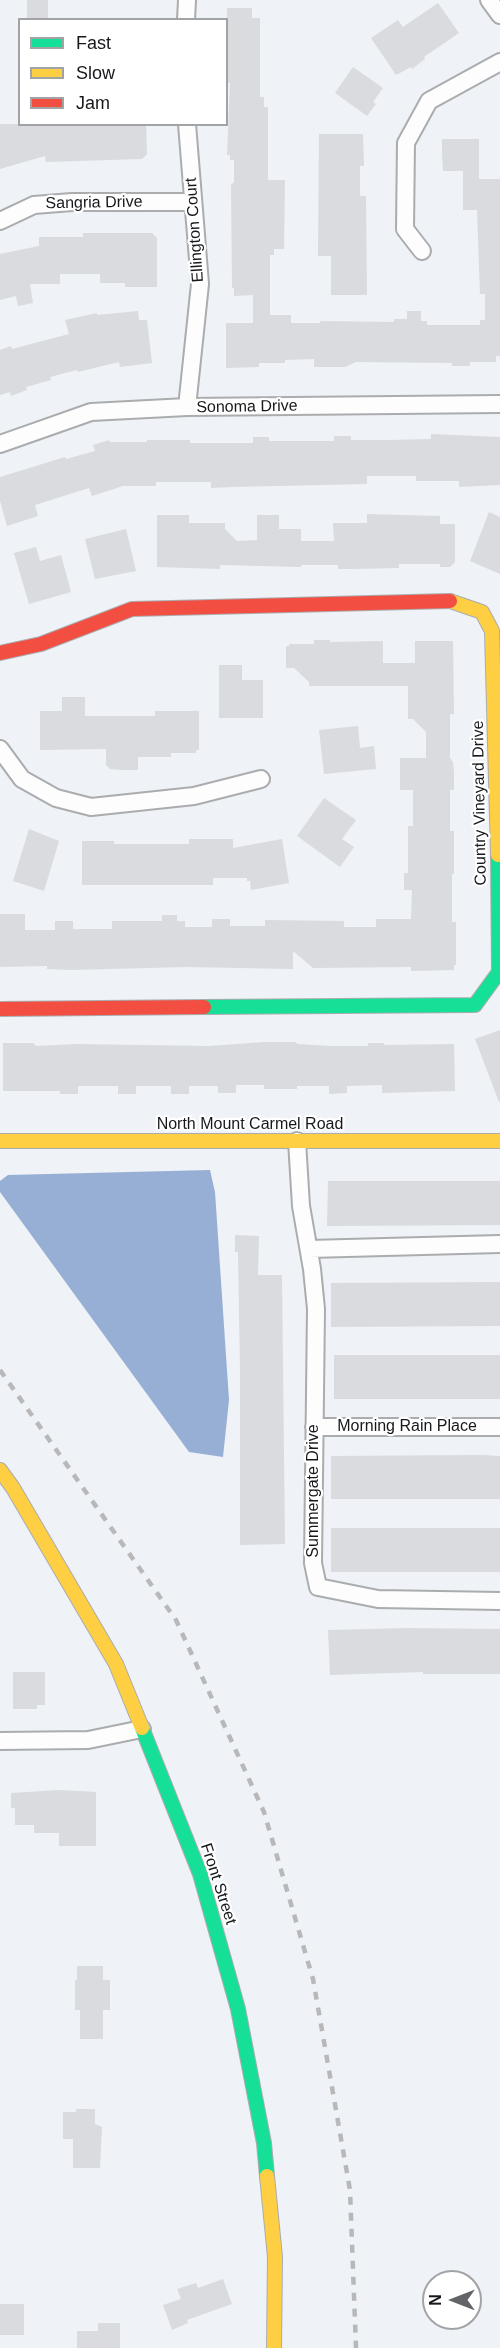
<!DOCTYPE html>
<html>
<head>
<meta charset="utf-8">
<style>
  body { margin:0 }
  #map { position:relative; width:500px; height:2348px; overflow:hidden; background:#eff2f6; font-family:Arial,sans-serif }
  canvas { display:block }
  .legend { position:absolute; left:18px; top:18px; width:210px; height:108px; box-sizing:border-box; background:#fff; border:2px solid #a2a3a4; margin:0; padding:8px 10px; list-style:none; font-size:18px; color:#16181b }
  .legend li { display:flex; align-items:center; gap:12px; height:30px }
  .legend b { width:30px; border:2px solid #a2a3a4 }
  .north { position:absolute; left:422px; top:2270px; width:60px; height:60px; box-sizing:border-box; background:#fff; border:2px solid #a2a3a4; border-radius:50%; rotate:270deg; font-size:16px; font-weight:700; line-height:24px; text-align:center; color:#16181b }
  .north::after { content:''; display:block; margin:auto; width:21px; height:27px; background:#626468; clip-path:polygon(50% 0,100% 100%,50% 72%,0 100%) }
</style>
</head>
<body>
<div id="map">
<canvas width="500" height="2348"></canvas>
<ul class="legend">
<li><b style="height:8px;background:#16e098"></b>Fast</li>
<li><b style="height:8px;background:#ffcf43"></b>Slow</li>
<li><b style="height:8px;background:#f24e42"></b>Jam</li>
</ul>
<div class="north">N</div>
</div>
<script>
const ctx = document.querySelector('canvas').getContext('2d');
ctx.lineJoin = 'round';
function fillPath(path, color) { ctx.fillStyle = color; ctx.fill(path, 'evenodd'); }
const poly = rows => new Path2D(rows.map(r => 'M' + r).join(''));
function trace(path, color, width, dash) { ctx.strokeStyle = color; ctx.lineWidth = width; ctx.lineCap = dash ? 'butt' : 'round'; ctx.setLineDash(dash || []); ctx.stroke(path); }
function drawText(font, color, halo, rows, align = 'center') {
  ctx.font = font + ' Arial,sans-serif'; ctx.lineWidth = 4.5; ctx.setLineDash([]); ctx.textBaseline = 'middle'; ctx.strokeStyle = halo; ctx.fillStyle = color; for (const [text, x, y, turn = 0] of rows) {
    ctx.save(); ctx.translate(x, y); ctx.rotate((+turn || 0) * Math.PI / 180); ctx.textAlign = isNaN(turn) ? turn : align; if (halo) ctx.strokeText(text, 0, 0); ctx.fillText(text, 0, 0); ctx.restore();
  }
}
fillPath(poly([
  [210,1170,215,1192,229,1400,223,1457,189,1452,0,1192,0,1181,8,1175]
]), '#97afd4');
fillPath(poly([
  [27,0,48,0,48,20,27,20],
  [438,3,459,33,424,57,425,59,412,69,411,67,396,75,371,38,398,20,403,27],
  [227,8,252,8,252,18,260,18,260,97,264,97,264,107,268,107,268,180,285,180,284,249,274,249,274,255,270,255,270,315,291,315,291,323,320,323,320,321,394,322,394,319,407,319,407,311,421,311,421,321,427,321,427,325,480,325,480,320,485,320,485,294,480,294,477,210,463,210,463,171,443,171,442,153,442,139,479,139,479,179,500,179,500,356,496,356,496,362,470,362,470,366,452,366,452,363,356,362,345,367,314,367,314,359,285,360,285,363,259,363,259,367,226,368,226,323,253,323,253,295,234,296,234,288,232,288,231,185,234,182,234,160,230,160,230,155,227,155,230,83,226,83],
  [353,67,383,88,373,102,376,104,367,116,335,93],
  [0,124,146,124,147,154,142,159,46,162,45,156,0,169],
  [319,134,363,134,364,166,360,166,360,196,366,196,367,295,331,295,331,256,318,256],
  [83,233,152,233,157,238,157,287,125,287,125,283,100,283,100,274,60,274,60,284,30,284,33,303,18,306,16,296,0,300,0,254,39,246,39,237,83,237],
  [138,311,139,320,147,320,152,363,120,367,119,362,78,372,77,370,50,377,51,380,26,387,27,390,11,396,10,392,0,395,0,350,11,346,12,349,69,334,65,320,97,313,97,315],
  [431,434,500,437,500,485,459,487,459,481,416,481,416,476,367,476,367,484,232,487,211,488,211,482,156,482,156,486,123,486,92,496,89,488,35,505,38,516,7,526,0,501,0,477,65,457,66,459,95,451,93,445,109,440,110,442,147,442,147,440,190,440,190,443,253,443,253,437,269,437,269,441,334,441,334,436,351,436,351,440,391,440,431,439],
  [489,512,500,517,500,574,470,561],
  [367,514,440,516,440,524,455,524,455,562,450,567,440,567,440,564,399,564,399,568,354,569,338,569,338,565,301,565,301,567,220,565,220,569,157,567,157,515,189,515,189,523,225,523,225,529,237,541,257,540,257,515,279,515,279,529,301,529,301,541,334,541,333,523,367,523],
  [126,529,136,571,95,579,85,539],
  [36,547,40,561,61,555,71,592,29,604,14,553],
  [314,640,330,640,330,642,383,641,383,663,415,663,415,641,453,641,454,714,450,714,450,758,453,762,454,773,454,790,450,790,450,831,454,831,454,874,452,874,452,922,456,922,456,965,454,965,454,970,411,971,411,967,313,968,293,951,293,969,186,967,71,970,47,969,47,966,0,967,0,914,25,914,25,930,55,930,55,921,73,921,73,929,112,929,112,921,162,921,162,915,177,915,177,921,185,921,185,927,212,927,212,919,230,919,230,926,265,926,265,920,344,921,344,927,376,927,376,919,411,919,412,890,404,890,404,873,408,873,408,826,413,826,413,790,400,790,400,758,426,758,426,732,413,719,408,719,408,686,309,686,309,682,294,668,286,668,286,646,289,646,289,644,314,644],
  [219,665,242,665,242,680,263,680,263,718,219,718],
  [62,697,85,697,85,716,155,716,155,711,199,711,199,750,196,750,196,753,171,753,171,757,138,757,138,770,122,770,110,769,106,765,106,749,40,750,40,711,62,711],
  [358,726,360,748,374,746,376,769,324,774,319,730],
  [324,798,356,820,342,839,354,847,340,867,297,836],
  [29,829,59,841,44,891,13,881],
  [189,839,233,839,233,848,282,839,289,883,251,890,250,881,247,881,247,878,213,878,213,885,82,885,82,841,114,841,114,844,189,844],
  [500,1030,500,1101,499,1102,475,1039],
  [264,1042,295,1042,298,1044,331,1046,368,1046,368,1043,384,1043,384,1045,454,1044,455,1091,382,1093,382,1085,347,1086,347,1093,329,1094,329,1086,297,1086,297,1089,264,1089,264,1085,236,1085,236,1093,218,1093,218,1086,189,1086,189,1094,171,1094,171,1086,136,1086,136,1094,118,1094,118,1086,78,1086,78,1094,60,1094,60,1091,3,1091,3,1043,33,1043,36,1046,76,1044,209,1046],
  [328,1181,500,1181,500,1225,327,1226],
  [235,1235,259,1236,258,1275,282,1275,285,1544,240,1545,240,1370,238,1252,235,1252],
  [500,1282,500,1326,331,1327,331,1283],
  [334,1355,500,1355,500,1399,334,1399],
  [482,1455,500,1456,500,1499,331,1499,331,1456],
  [331,1528,500,1528,500,1572,331,1572],
  [408,1628,500,1629,500,1674,423,1674,423,1672,330,1675,328,1630],
  [13,1672,45,1672,45,1705,37,1705,37,1709,13,1709],
  [59,1790,96,1792,96,1846,59,1846,59,1833,34,1833,34,1825,15,1825,15,1808,11,1808,11,1793],
  [77,1966,103,1966,103,1980,110,1980,110,2010,103,2010,103,2039,80,2039,80,2010,75,2010,75,1980,77,1980],
  [76,2109,95,2109,95,2124,102,2127,100,2168,73,2168,73,2139,63,2139,63,2112,76,2112],
  [223,2279,232,2304,187,2320,188,2323,172,2330,163,2305,181,2299,177,2289,196,2283,198,2288],
  [0,2304,24,2304,24,2335,0,2335],
  [98,2323,120,2323,120,2348,77,2348,77,2331,98,2331]
]), '#d9dbde');
const street = poly([
  [489,0,500,15],
  [186,20,187,0],
  [187,124,200,284,187,407],
  [0,221,34,205,72,202,192,202],
  [422,251,405,229,406,143,429,101,500,62],
  [0,444,91,412,187,407,500,404],
  [0,749,22,779,56,798,91,807,194,796,261,779],
  [297,1141,301,1206,312,1269,316,1309,313,1563,318,1587,378,1599,500,1601],
  [309,1249,500,1244],
  [314,1427,500,1427],
  [0,1741,88,1740,142,1729]
]);
const fast = poly([
  [204,1007,475,1005,499,972,498,855],
  [142,1728,200,1874,238,2009,264,2143,267,2176]
]);
const slow = poly([
  [450,601,482,612,492,631,498,855],
  [0,1141,500,1141],
  [0,1470,13,1488,116,1664,142,1728],
  [267,2176,275,2257,274,2348]
]);
const jam = poly([
  [0,653,41,644,132,609,450,601],
  [0,1009,204,1007]
]);
trace(street, '#aaacae', 20);
trace(fast, '#aaacae', 16);
trace(slow, '#aaacae', 16);
trace(jam, '#aaacae', 16);
trace(street, '#fdfdfe', 16);
trace(fast, '#16e098', 14);
trace(slow, '#ffcf43', 14);
trace(jam, '#f24e42', 14);
trace(poly([
  [0,1370,176,1620,264,1812,313,1979,350,2190,356,2348]
]), '#b8b8ba', 4.5, [8, 8]);
drawText('16px', '#16181b', '#fff', [
  ["Sangria Drive",94,203,-1],
  ["Ellington Court",195,230,-94],
  ["Sonoma Drive",247,407,-1],
  ["Country Vineyard Drive",480,803,-91],
  ["North Mount Carmel Road",250,1125],
  ["Morning Rain Place",407,1427],
  ["Summergate Drive",314,1491,-90],
  ["Front Street",218,1884,72]
]);
</script>
</body>
</html>
